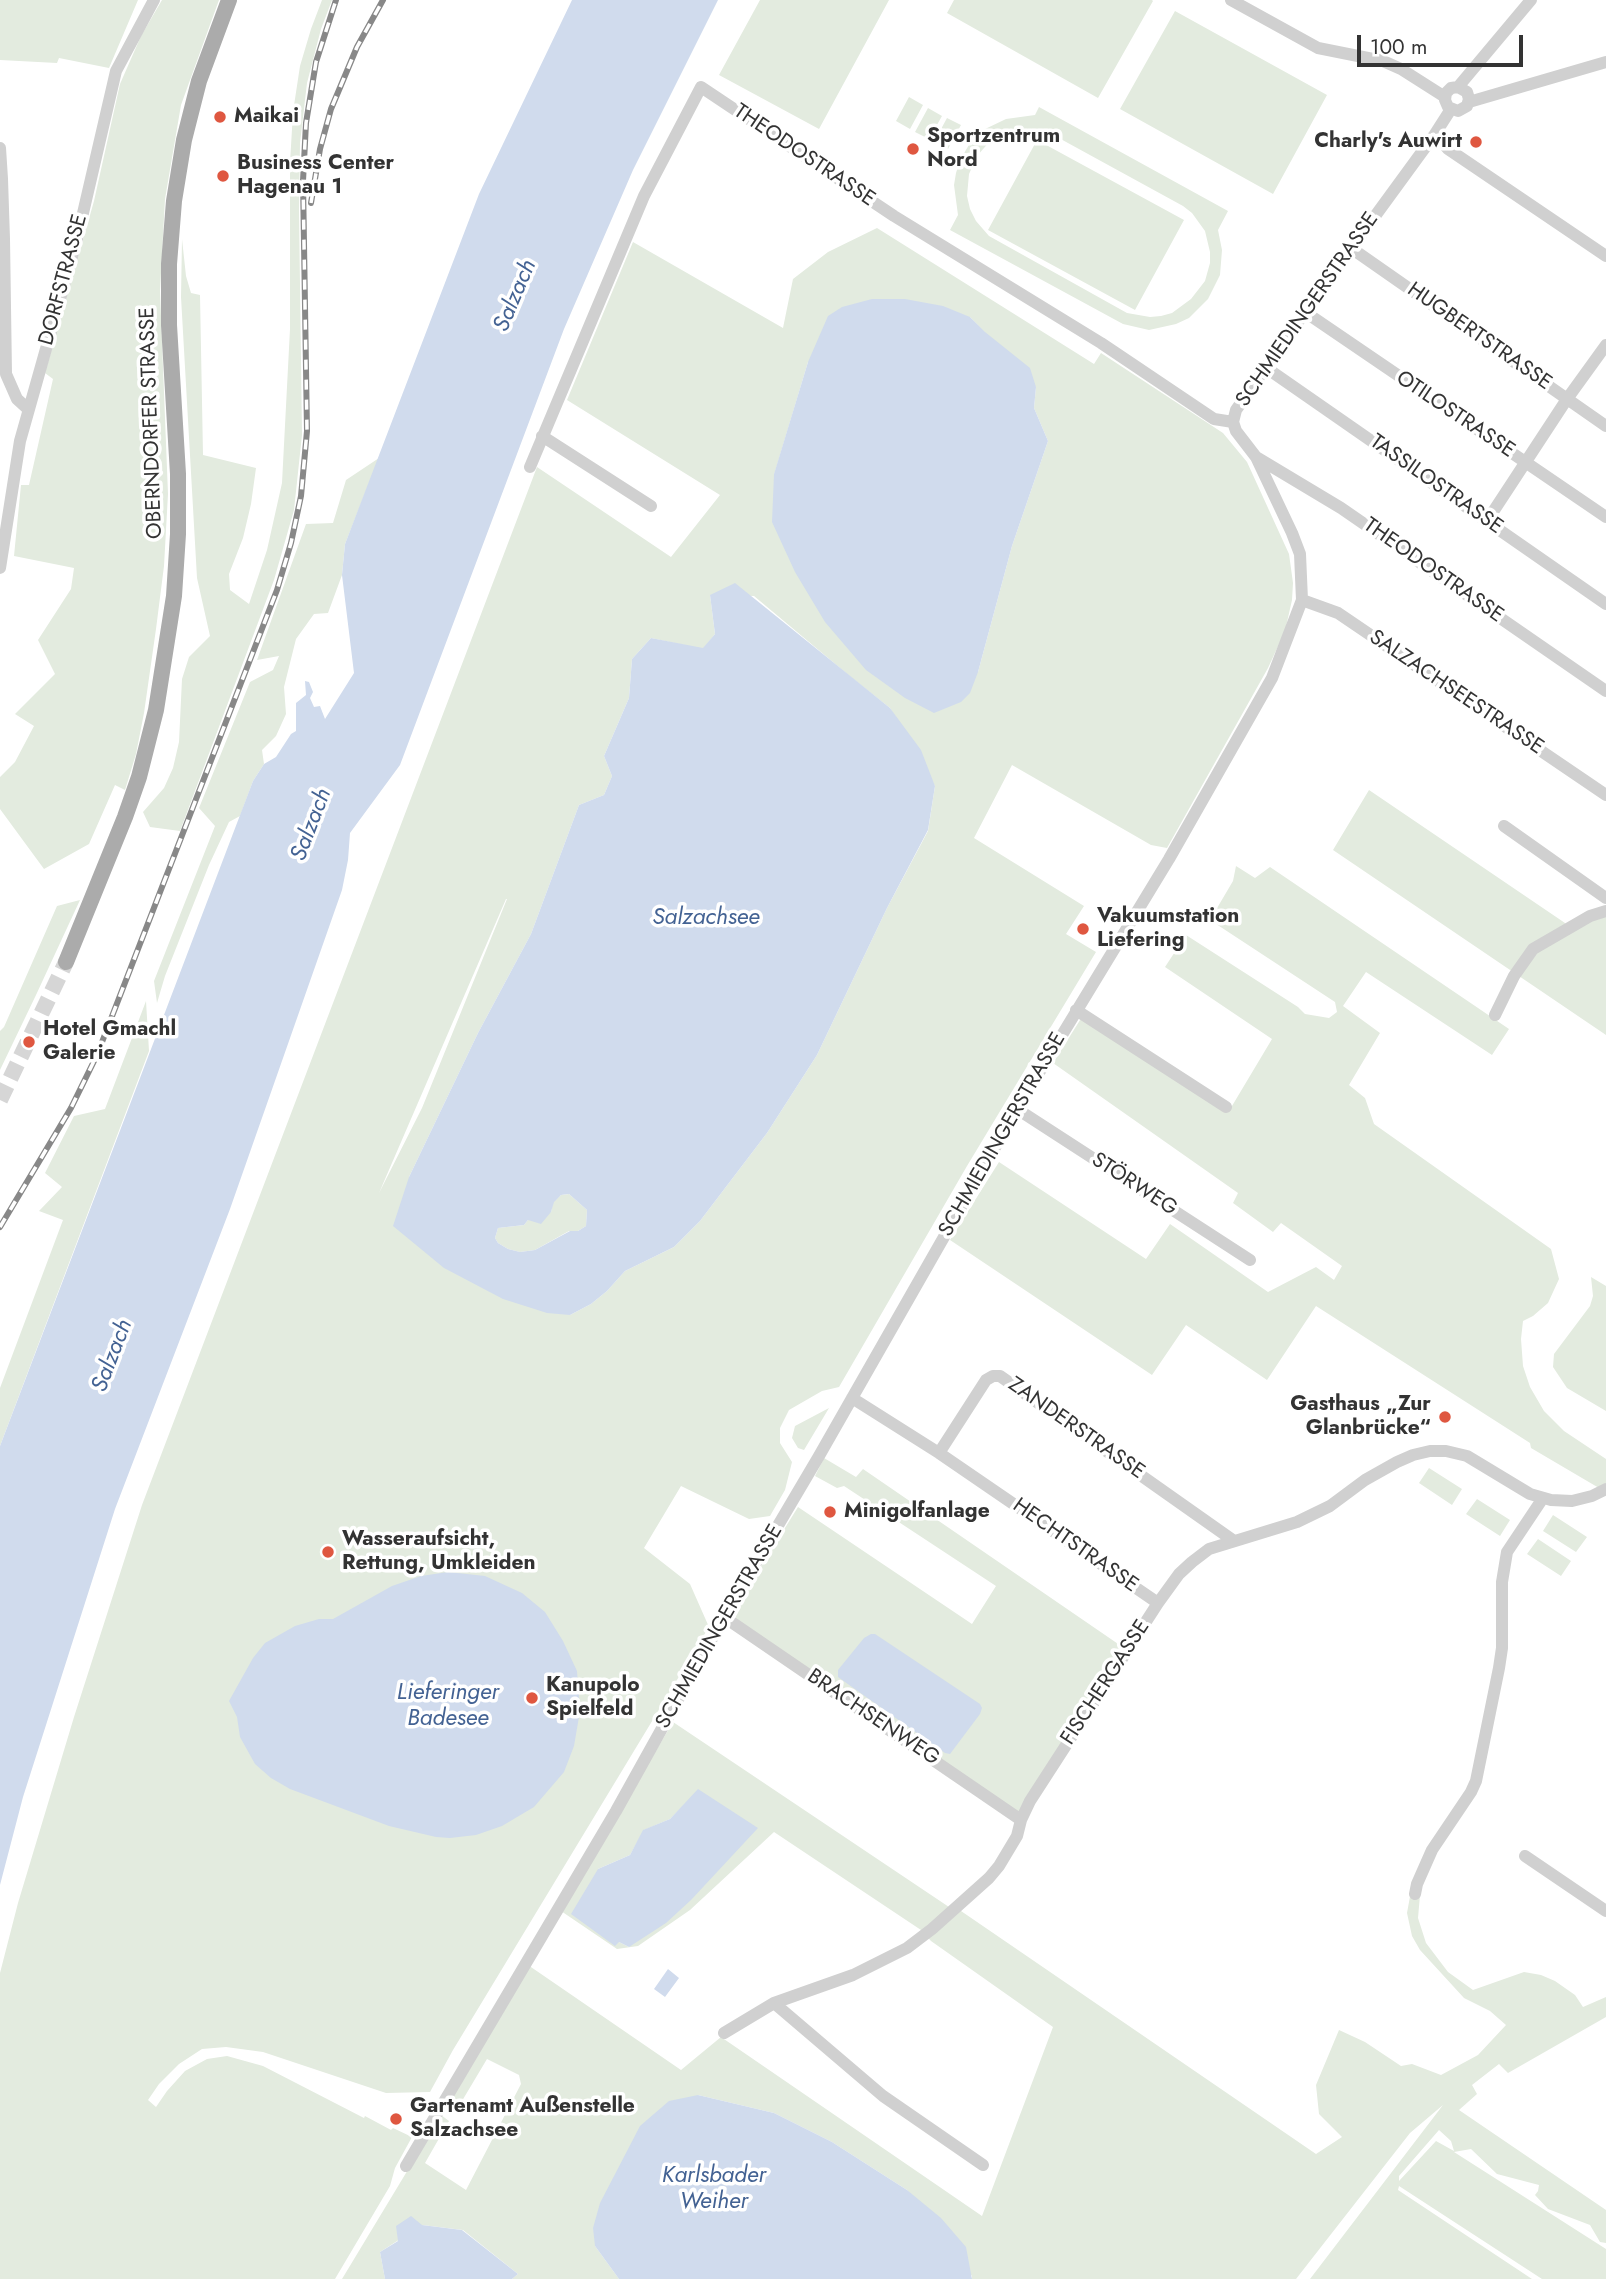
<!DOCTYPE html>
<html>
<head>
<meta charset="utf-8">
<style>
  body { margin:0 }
  #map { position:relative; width:1606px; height:2279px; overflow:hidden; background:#fff; font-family:Jost,sans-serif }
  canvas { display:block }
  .scale { position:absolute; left:1357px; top:35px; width:166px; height:32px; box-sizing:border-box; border:4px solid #333; border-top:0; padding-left:9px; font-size:21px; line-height:24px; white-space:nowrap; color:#333; -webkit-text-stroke:5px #fff; paint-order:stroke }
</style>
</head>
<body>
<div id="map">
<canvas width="1606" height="2279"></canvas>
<div class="scale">100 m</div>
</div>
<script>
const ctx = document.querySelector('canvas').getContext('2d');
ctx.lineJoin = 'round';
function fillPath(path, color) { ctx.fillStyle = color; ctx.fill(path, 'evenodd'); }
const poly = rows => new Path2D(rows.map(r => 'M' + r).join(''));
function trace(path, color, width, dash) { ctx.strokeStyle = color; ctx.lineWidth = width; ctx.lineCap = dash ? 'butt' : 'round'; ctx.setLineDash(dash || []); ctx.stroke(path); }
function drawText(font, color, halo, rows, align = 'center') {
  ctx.font = font + ' Jost,sans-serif'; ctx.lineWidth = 7; ctx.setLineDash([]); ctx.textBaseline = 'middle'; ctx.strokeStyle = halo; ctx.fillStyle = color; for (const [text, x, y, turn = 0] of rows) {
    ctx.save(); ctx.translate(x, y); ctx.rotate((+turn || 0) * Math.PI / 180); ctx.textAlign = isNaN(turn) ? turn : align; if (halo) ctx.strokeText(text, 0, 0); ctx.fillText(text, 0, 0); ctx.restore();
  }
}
fillPath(poly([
  [0,0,138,0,109,68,59,58,57,63,0,60],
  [162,0,219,0,181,105,165,199,160,291,168,494,164,566,156,629,144,713,136,754,125,790,115,785,89,844,44,869,0,809,0,777,15,762,34,726,15,714,55,674,38,640,71,589,74,568,14,556,21,485,29,485,53,379,45,373,94,201,120,84,141,36],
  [322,0,332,0,321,29,307,83,300,143,299,210,302,435,294,510,274,580,180,831,150,827,143,812,164,788,173,768,179,742,182,679,189,657,210,636,197,578,181,297,182,239,186,276,191,293,200,295,203,455,256,468,251,504,243,538,229,574,230,590,249,604,267,550,282,483,290,329,290,163,293,112,300,66,311,29],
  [760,0,889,0,819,129,719,75],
  [954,0,1152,0,1153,1,1098,98,947,13],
  [1175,11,1327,95,1273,194,1120,109],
  [909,97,923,105,910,129,896,121],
  [1039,107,1228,211,1218,230,1222,250,1220,275,1208,299,1189,318,1176,324,1149,330,1123,324,950,230,958,215,954,185,956,173,960,160,973,138,983,130,1006,119,1035,115],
  [1021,129,1046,132,1057,137,1183,206,1192,213,1205,231,1210,252,1210,263,1205,281,1191,299,1172,313,1161,316,1150,317,1127,313,989,236,976,221,970,209,967,196,969,174,977,156,991,140,1010,131],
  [928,108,942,116,929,139,915,132],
  [947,118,961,125,948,149,934,142],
  [1037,140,1184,220,1135,310,988,230],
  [877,228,1094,364,1101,353,1223,433,1247,462,1289,554,1293,583,1292,600,1285,631,1268,668,1167,848,1151,845,1012,765,974,838,1084,906,1066,934,1096,952,967,1166,839,1387,822,1391,789,1410,780,1428,780,1443,792,1462,785,1490,770,1516,749,1519,681,1486,644,1548,690,1584,709,1627,453,2050,430,2092,386,2093,263,2052,226,2047,202,2049,179,2064,159,2084,148,2100,156,2107,167,2091,185,2071,207,2059,227,2056,263,2066,364,2118,365,2116,391,2130,393,2128,412,2137,395,2168,390,2186,335,2279,0,2279,0,1973,18,1903,74,1717,142,1505,537,467,671,557,720,495,567,400,633,242,783,328,793,279,828,252],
  [970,317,1036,387,1034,408,1048,441,1012,546,978,672,774,475,808,362],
  [710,595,754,596,852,678,890,708,935,786,928,831,887,908,817,1055,767,1133,700,1221,674,1247,625,1271,607,1291,591,1304,570,1315,409,1177,478,1033,531,934,579,805,604,795,612,776,604,756,629,698,632,659,651,638,703,649,715,634],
  [507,899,422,1108,379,1193,506,899],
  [379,458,345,544,342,575,328,613,314,614,296,639,284,687,286,714,276,736,262,750,264,764,253,781,240,816,229,822,209,865,165,976,157,1003,154,981,215,826,199,808,250,682,273,670,279,656,257,660,306,524,333,523,346,480],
  [1369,790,1565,923,1569,930,1606,914,1606,1035,1333,850],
  [1236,866,1255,878,1270,867,1509,1029,1492,1055,1366,972,1343,1006,1380,1033,1349,1085,1365,1098,1374,1124,1551,1249,1559,1279,1548,1303,1533,1316,1523,1321,1521,1339,1523,1366,1530,1387,1544,1411,1564,1431,1606,1459,1606,1483,1599,1488,1531,1448,1530,1443,1316,1306,1267,1380,1186,1325,1152,1375,950,1240,999,1162,1146,1259,1170,1224,1268,1292,1316,1267,1334,1280,1342,1266,1281,1223,1273,1232,1233,1203,1238,1193,1053,1063,1082,1017,1229,1111,1272,1039,1165,967,1186,935,1298,1007,1305,1014,1329,1018,1337,1012,1335,1002,1210,920,1233,881],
  [80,900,36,995,0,1070,0,1031,4,1027,57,906],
  [146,1001,149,1051,0,1446,0,1388,63,1220,39,1211,62,1187,45,1173,74,1116,105,1109],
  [569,1194,587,1210,586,1226,578,1231,569,1231,535,1250,520,1252,508,1249,498,1243,495,1238,498,1228,524,1225,528,1220,551,1212,553,1202,561,1195],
  [1591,1277,1606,1286,1606,1411,1567,1388,1553,1367,1554,1354,1590,1306,1593,1296],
  [829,1408,804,1450,798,1448,792,1438,795,1426],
  [824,1458,856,1477,863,1469,1124,1648,1020,1811,1016,1812,737,1621,735,1614,742,1597,798,1507,972,1624,996,1586,844,1486,837,1488,815,1476],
  [1429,1468,1462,1489,1452,1505,1419,1483],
  [1477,1499,1510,1520,1500,1536,1466,1514],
  [1553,1515,1587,1537,1576,1552,1543,1531],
  [1538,1539,1571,1561,1561,1576,1527,1554],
  [673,1722,949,1907,961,1911,1316,2154,1342,2137,1319,2114,1316,2085,1339,2030,1365,2042,1401,2066,1412,2064,1441,2075,1478,2055,1506,2025,1490,2011,1464,1998,1420,1950,1412,1936,1407,1913,1411,1891,1421,1884,1418,1918,1426,1943,1448,1972,1473,1990,1524,1972,1541,1975,1555,1981,1575,1995,1583,2007,1606,1997,1606,2017,1508,2073,1499,2064,1472,2085,1477,2094,1459,2110,1606,2210,1606,2243,1600,2242,1590,2225,1548,2209,1535,2195,1538,2191,1539,2185,1497,2174,1471,2149,1454,2152,1606,2249,1606,2279,1542,2279,1399,2186,1398,2190,1532,2279,1310,2279,1443,2105,1410,2133,1296,2279,972,2279,972,2276,907,2190,832,2142,774,2113,698,2095,595,2246,619,2279,512,2279,518,2274,463,2230,422,2225,380,2252,385,2279,342,2279,441,2115,449,2121,425,2163,466,2190,521,2084,519,2075,487,2059,456,2111,446,2105,528,1965,681,2070,721,2037,982,2216,1053,2027,931,1941,921,1930,774,1832,690,1910,638,1946,617,1949,561,1911],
  [699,1790,629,1947,619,1942,598,1869,630,1855,644,1830,670,1819],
  [1439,2130,1451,2141,1454,2151,1436,2141,1399,2181,1399,2176]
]), '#e3ebdf');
fillPath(poly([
  [572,0,718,0,633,170,564,329,400,765,350,833,348,860,342,890,230,1209,115,1509,23,1797,0,1885,0,1446,253,781,264,764,276,757,291,734,296,731,296,703,306,695,305,681,309,682,313,692,310,698,314,707,320,706,325,719,354,673,342,575,345,544,479,194],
  [872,299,905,299,943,306,970,317,985,332,1030,368,1036,387,1034,408,1048,441,1012,546,978,672,970,693,961,702,934,713,905,698,866,670,825,622,795,572,772,522,774,474,808,362,828,316,842,307],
  [735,583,890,708,921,750,935,786,928,830,887,908,817,1055,767,1133,700,1221,674,1247,625,1271,607,1291,591,1304,570,1315,547,1313,503,1299,444,1268,393,1226,409,1177,478,1033,531,934,579,805,604,795,612,776,604,756,629,698,632,659,651,638,703,648,715,634,710,595],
  [569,1194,587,1210,586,1226,578,1231,570,1231,535,1250,520,1252,508,1249,498,1243,495,1238,498,1228,524,1225,528,1220,541,1224,551,1212,554,1202,561,1195],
  [448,1572,485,1576,522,1593,545,1612,563,1641,577,1671,580,1711,574,1746,564,1772,534,1807,502,1826,476,1835,450,1838,436,1837,389,1826,290,1789,271,1778,255,1764,240,1737,237,1717,229,1701,253,1658,265,1643,295,1626,319,1619,333,1619,392,1586,421,1576],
  [871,1634,875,1634,980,1704,982,1708,980,1714,950,1754,945,1753,838,1677,838,1670,864,1638],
  [698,1789,758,1828,691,1900,666,1923,629,1947,619,1942,615,1946,571,1914,598,1869,630,1855,643,1830,670,1819],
  [668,1969,679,1978,665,1997,654,1989],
  [698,2095,774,2113,832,2142,907,2190,941,2218,966,2247,972,2279,619,2279,595,2246,593,2228,600,2203,640,2126,669,2101],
  [411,2216,422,2225,462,2230,518,2274,512,2279,385,2279,380,2252,398,2241,396,2226]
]), '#d0dbed');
trace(poly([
  [0,1100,66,962]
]), '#d6d6d6', 16, [16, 8]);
trace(poly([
  [1231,0,1318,48,1383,61,1401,69,1445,97],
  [1458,87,1467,92,1469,99,1467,106,1458,111,1448,107,1445,100,1446,93,1451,88,1458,87,1531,0],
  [1469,102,1606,62],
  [1435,134,1448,149,1606,256],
  [0,148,2,179],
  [0,179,2,179,4,239,6,374,17,399,28,409],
  [1351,248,1606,426],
  [1305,312,1606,517],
  [1265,367,1606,604],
  [542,436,651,506],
  [1256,457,1341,508,1606,691],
  [530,467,644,196,701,87,894,216,1101,343,1214,419,1233,422],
  [1487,521,1567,399,1606,345],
  [0,568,20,441,77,239,116,71,154,0],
  [1302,600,1338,613,1606,795],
  [1504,826,1606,898],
  [1076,1010,1226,1107],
  [1495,1015,1514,976,1533,949,1590,916,1606,911],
  [1017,1109,1250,1260],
  [852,1398,939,1453,1158,1603],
  [939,1453,986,1380,993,1376,1000,1376,1234,1541],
  [724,1617,1021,1820],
  [1525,1856,1606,1911],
  [1415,1894,1417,1884,1432,1850,1471,1792,1476,1781,1499,1668,1502,1648,1502,1582,1507,1552,1543,1498],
  [774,2003,883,2096,983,2165],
  [724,2033,774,2003,853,1975,907,1948,932,1929,989,1878,999,1866,1017,1836,1021,1820,1030,1801,1158,1603,1179,1574,1192,1562,1209,1549,1297,1522,1330,1506,1365,1480,1397,1462,1413,1455,1430,1451,1446,1451,1467,1456,1530,1494,1551,1500,1572,1501,1592,1496,1606,1489],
  [406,2166,616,1811,724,1617,819,1456,1017,1109,1169,859,1272,678,1302,600,1300,554,1292,533,1256,457,1236,431,1233,422,1236,410,1305,312,1435,134,1451,109]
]), '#d0d0d0', 12);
trace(poly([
  [66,962,125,817,139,777,156,710,174,596,178,534,178,474,169,325,169,264,174,201,184,140,199,81,229,0]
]), '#ababab', 16);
const rail = poly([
  [311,203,320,149,331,109,357,47,383,0],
  [0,1227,71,1108,97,1055,277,590,291,543,301,496,307,431,303,181,306,123,316,62,336,0]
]);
trace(rail, '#888', 6);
trace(rail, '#fff', 3.5, [10]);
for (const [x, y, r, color] of [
  [220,117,7,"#df5740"],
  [1476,142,7,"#df5740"],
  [913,149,7,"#df5740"],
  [223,176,7,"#df5740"],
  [1083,929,7,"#df5740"],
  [29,1042,7,"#df5740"],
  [1445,1417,7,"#df5740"],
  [830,1512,7,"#df5740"],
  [328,1552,7,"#df5740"],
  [532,1698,7,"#df5740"],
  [396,2119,7,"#df5740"]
]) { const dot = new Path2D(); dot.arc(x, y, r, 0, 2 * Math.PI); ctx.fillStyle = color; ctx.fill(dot); trace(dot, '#fff', 2.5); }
drawText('bold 21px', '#333', '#fff', [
  ["Maikai",234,117],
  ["Sportzentrum",927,137],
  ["Nord",927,161],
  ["Charly's Auwirt",1462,142,"right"],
  ["Business Center",237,164],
  ["Hagenau 1",237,188],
  ["Vakuumstation",1097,917],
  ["Liefering",1097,941],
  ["Hotel Gmachl",43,1030],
  ["Galerie",43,1054],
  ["Gasthaus „Zur",1431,1405,"right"],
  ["Glanbrücke“",1431,1429,"right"],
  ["Minigolfanlage",844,1512],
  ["Wasseraufsicht,",342,1540],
  ["Rettung, Umkleiden",342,1564],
  ["Kanupolo",546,1686],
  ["Spielfeld",546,1710],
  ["Gartenamt Außenstelle",410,2107],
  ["Salzachsee",410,2131]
], 'left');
drawText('21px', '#333', '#fff', [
  ["THEODOSTRASSE",804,156,34],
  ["DORFSTRASSE",64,280,-75],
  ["SCHMIEDINGERSTRASSE",1308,310,-55],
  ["HUGBERTSTRASSE",1479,337,35],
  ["OTILOSTRASSE",1455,415,34],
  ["OBERNDORFER STRASSE",152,423,-92],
  ["TASSILOSTRASSE",1436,485,35],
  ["THEODOSTRASSE",1433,571,35],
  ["SALZACHSEESTRASSE",1456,693,34],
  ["SCHMIEDINGERSTRASSE",1003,1135,-60],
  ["STÖRWEG",1134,1185,33],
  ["ZANDERSTRASSE",1076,1429,35],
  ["HECHTSTRASSE",1075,1546,35],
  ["SCHMIEDINGERSTRASSE",720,1627,-60],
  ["FISCHERGASSE",1106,1683,-57],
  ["BRACHSENWEG",873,1718,34]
]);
drawText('italic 23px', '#436293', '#fff', [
  ["Salzach",516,296,-67],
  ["Salzach",312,825,-69],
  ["Salzachsee",706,918],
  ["Salzach",113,1356,-69],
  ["Lieferinger",448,1693],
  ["Badesee",448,1719],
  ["Karlsbader",714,2176],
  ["Weiher",714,2202]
]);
</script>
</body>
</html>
